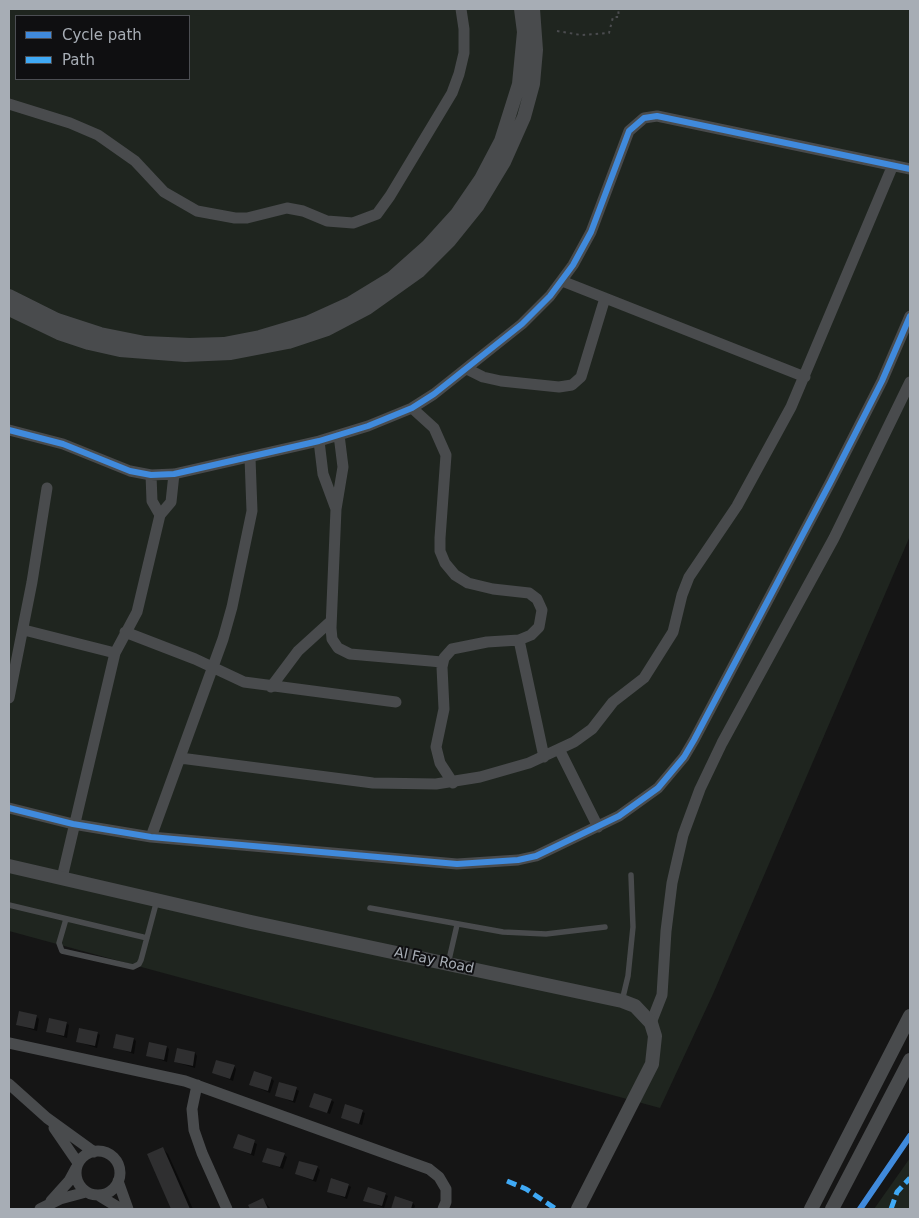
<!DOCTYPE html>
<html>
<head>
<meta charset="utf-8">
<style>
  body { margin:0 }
  #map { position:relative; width:919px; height:1218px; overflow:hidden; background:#151515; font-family:"DejaVu Sans",sans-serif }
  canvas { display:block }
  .frame { position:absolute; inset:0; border:10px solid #a7adb5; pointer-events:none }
  .legend { position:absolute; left:15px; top:15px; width:175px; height:65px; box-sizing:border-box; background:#0f0f11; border:1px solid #4c4e53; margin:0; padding:6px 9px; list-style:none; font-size:15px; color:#a7adb5 }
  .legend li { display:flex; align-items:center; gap:10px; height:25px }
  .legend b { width:25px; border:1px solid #4c4e53 }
</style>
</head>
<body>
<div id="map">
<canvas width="919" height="1218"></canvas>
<div class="frame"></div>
<ul class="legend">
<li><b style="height:6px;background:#408adc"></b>Cycle path</li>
<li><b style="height:6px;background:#3fa9f5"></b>Path</li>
</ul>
</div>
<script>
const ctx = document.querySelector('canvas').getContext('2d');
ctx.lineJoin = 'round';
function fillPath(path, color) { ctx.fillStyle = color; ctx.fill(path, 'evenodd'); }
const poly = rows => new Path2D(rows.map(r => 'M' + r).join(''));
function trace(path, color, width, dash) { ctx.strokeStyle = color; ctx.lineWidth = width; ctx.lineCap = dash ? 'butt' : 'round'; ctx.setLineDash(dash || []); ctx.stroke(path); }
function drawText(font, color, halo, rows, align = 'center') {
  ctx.font = font + ' "DejaVu Sans",sans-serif'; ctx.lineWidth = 4; ctx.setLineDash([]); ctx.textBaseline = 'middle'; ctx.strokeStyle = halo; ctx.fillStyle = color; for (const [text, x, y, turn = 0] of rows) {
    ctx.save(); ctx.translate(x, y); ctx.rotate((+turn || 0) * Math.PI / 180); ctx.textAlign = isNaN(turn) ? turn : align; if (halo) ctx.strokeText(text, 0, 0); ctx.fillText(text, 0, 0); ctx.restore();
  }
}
fillPath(poly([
  [9,9,910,9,910,536,713,994,660,1108,9,931],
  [16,16,189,16,189,79,16,79],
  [910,1158,910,1209,874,1209]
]), '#1f251f');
fillPath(poly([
  [36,1016,39,1019,37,1031,17,1025],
  [66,1023,69,1025,67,1038,47,1032],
  [97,1033,100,1035,97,1048,78,1042],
  [134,1039,136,1041,134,1054,114,1047],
  [167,1047,169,1049,167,1062,147,1055],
  [195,1053,197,1056,195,1068,175,1062],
  [234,1066,236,1069,233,1081,214,1073],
  [271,1078,274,1081,270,1093,251,1085],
  [296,1089,299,1091,295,1103,276,1095],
  [331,1100,334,1102,330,1114,311,1106],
  [346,1106,365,1113,362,1125,343,1117],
  [238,1136,257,1144,254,1156,235,1148],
  [162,1148,168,1154,193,1209,172,1209,148,1154],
  [284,1155,287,1157,283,1169,264,1161],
  [317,1167,320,1170,316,1182,296,1174],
  [348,1185,351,1187,347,1199,328,1191],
  [385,1194,388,1196,384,1208,365,1200],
  [396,1198,413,1203,415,1206,414,1209,392,1209],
  [263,1200,271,1209,251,1209,249,1206]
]), '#0007');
fillPath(poly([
  [19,1011,37,1015,34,1029,16,1025],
  [49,1018,67,1022,64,1036,46,1032],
  [79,1028,98,1032,95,1046,76,1042],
  [116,1034,134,1038,131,1052,113,1048],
  [149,1042,167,1046,164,1060,146,1056],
  [177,1048,195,1052,193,1066,174,1062],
  [216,1060,235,1065,230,1079,212,1073],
  [254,1071,272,1077,268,1091,249,1085],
  [279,1082,297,1087,293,1101,275,1096],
  [314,1093,332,1099,327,1113,309,1107],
  [345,1104,363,1110,359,1124,341,1118],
  [238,1134,255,1140,251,1154,233,1148],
  [163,1147,190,1209,171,1209,147,1154],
  [267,1148,285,1153,280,1167,262,1162],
  [299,1161,318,1166,313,1180,295,1174],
  [331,1178,349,1184,345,1197,327,1192],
  [368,1187,386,1193,382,1206,363,1201],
  [395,1196,413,1202,411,1209,391,1209],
  [263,1198,268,1209,250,1209,248,1205]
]), '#2f2f30');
trace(poly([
  [557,31,581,35,609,33,613,17,619,17,618,9]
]), '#4b4c4f', 2, [2.5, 4]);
trace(poly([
  [9,905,147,938],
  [370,908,503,932,546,934,605,927],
  [66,919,59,943,62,951,133,967,139,964,141,960,157,900],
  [448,964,457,925],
  [622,1001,628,976,633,927,631,875]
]), '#494b4d', 5.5);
trace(poly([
  [9,104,70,123,98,135,135,161,164,192,197,211,235,218,247,218,287,208,303,211,327,221,353,223,377,214,390,196,452,93,459,74,464,53,464,29,461,9],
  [562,281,805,377],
  [467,369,483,377,501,381,559,387,572,385,581,377,605,298],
  [412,408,434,428,446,455,440,538,440,551,445,563,455,575,468,583,493,589,529,593,537,599,542,610,539,627,531,635,519,640,487,642,452,649,444,658,442,667,444,709,436,747,440,763,453,783],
  [9,430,63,444,130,471,151,475,174,474,319,441,368,426,412,408,434,394,522,324,550,296,573,265,591,232,629,131,644,118,657,116,910,169],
  [339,435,343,467,336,509,331,628,332,639,338,648,350,654,442,662],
  [319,441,323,474,336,509],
  [151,475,152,501,160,515],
  [24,630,115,653],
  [125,632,195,659,244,682,396,702],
  [519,640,544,757],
  [271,687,298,651,331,621],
  [9,698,32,582,47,488],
  [559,749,598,827],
  [180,758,373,783,436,784,480,777,529,763,574,742,592,729,613,702,644,678,673,632,682,595,689,577,737,506,791,407,893,165],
  [9,808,73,824,151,837,457,864,518,860,536,856,619,816,658,788,684,757,694,740,830,483,882,381,910,316],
  [151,837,223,639,232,607,252,511,250,458],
  [62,878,115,653,137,612,160,515,171,502,174,474],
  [651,1023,662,995,666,931,672,883,683,835,700,789,722,743,834,538,910,382],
  [9,1043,185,1081,429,1169,439,1177,446,1189,446,1202,443,1209],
  [9,1084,47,1118,94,1152],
  [197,1085,192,1109,194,1130,202,1153,227,1209],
  [54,1128,78,1163],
  '76 1173a22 22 0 1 1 44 0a22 22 0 1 1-44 0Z',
  [118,1181,128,1209],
  [98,1195,121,1209],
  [51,1201,69,1181,76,1168],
  [40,1209,60,1199,86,1192]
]), '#494b4d', 11);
trace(poly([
  [9,296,57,320,100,334,145,343,190,345,224,344,260,337,307,323,351,303,392,278,428,246,457,214,481,179,501,141,519,84,524,32,521,9],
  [9,309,59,333,89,343,120,350,185,355,231,353,288,342,327,329,367,308,419,271,449,241,478,205,504,162,524,117,533,84,536,50,533,9],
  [9,866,251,922,622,1001,635,1006,651,1023,655,1036,652,1064,578,1209],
  [811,1209,910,1016],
  [832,1209,910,1060]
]), '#494b4d', 14);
trace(poly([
  [507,1181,526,1189,556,1209],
  [891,1209,897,1192,910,1178]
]), '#3fa9f5', 5, [10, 5]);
trace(poly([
  [9,430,63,444,130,471,151,475,174,474,319,441,368,426,412,408,434,394,522,324,550,296,573,265,591,232,629,131,644,118,657,116,910,169],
  [9,808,73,824,151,837,457,864,518,860,536,856,619,816,658,788,684,757,694,740,830,483,882,381,910,316],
  [860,1209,910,1136]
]), '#408adc', 6);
drawText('14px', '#a7adb5', '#0f0f11', [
  ["Al Fay Road",434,961,12]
]);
</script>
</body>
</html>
